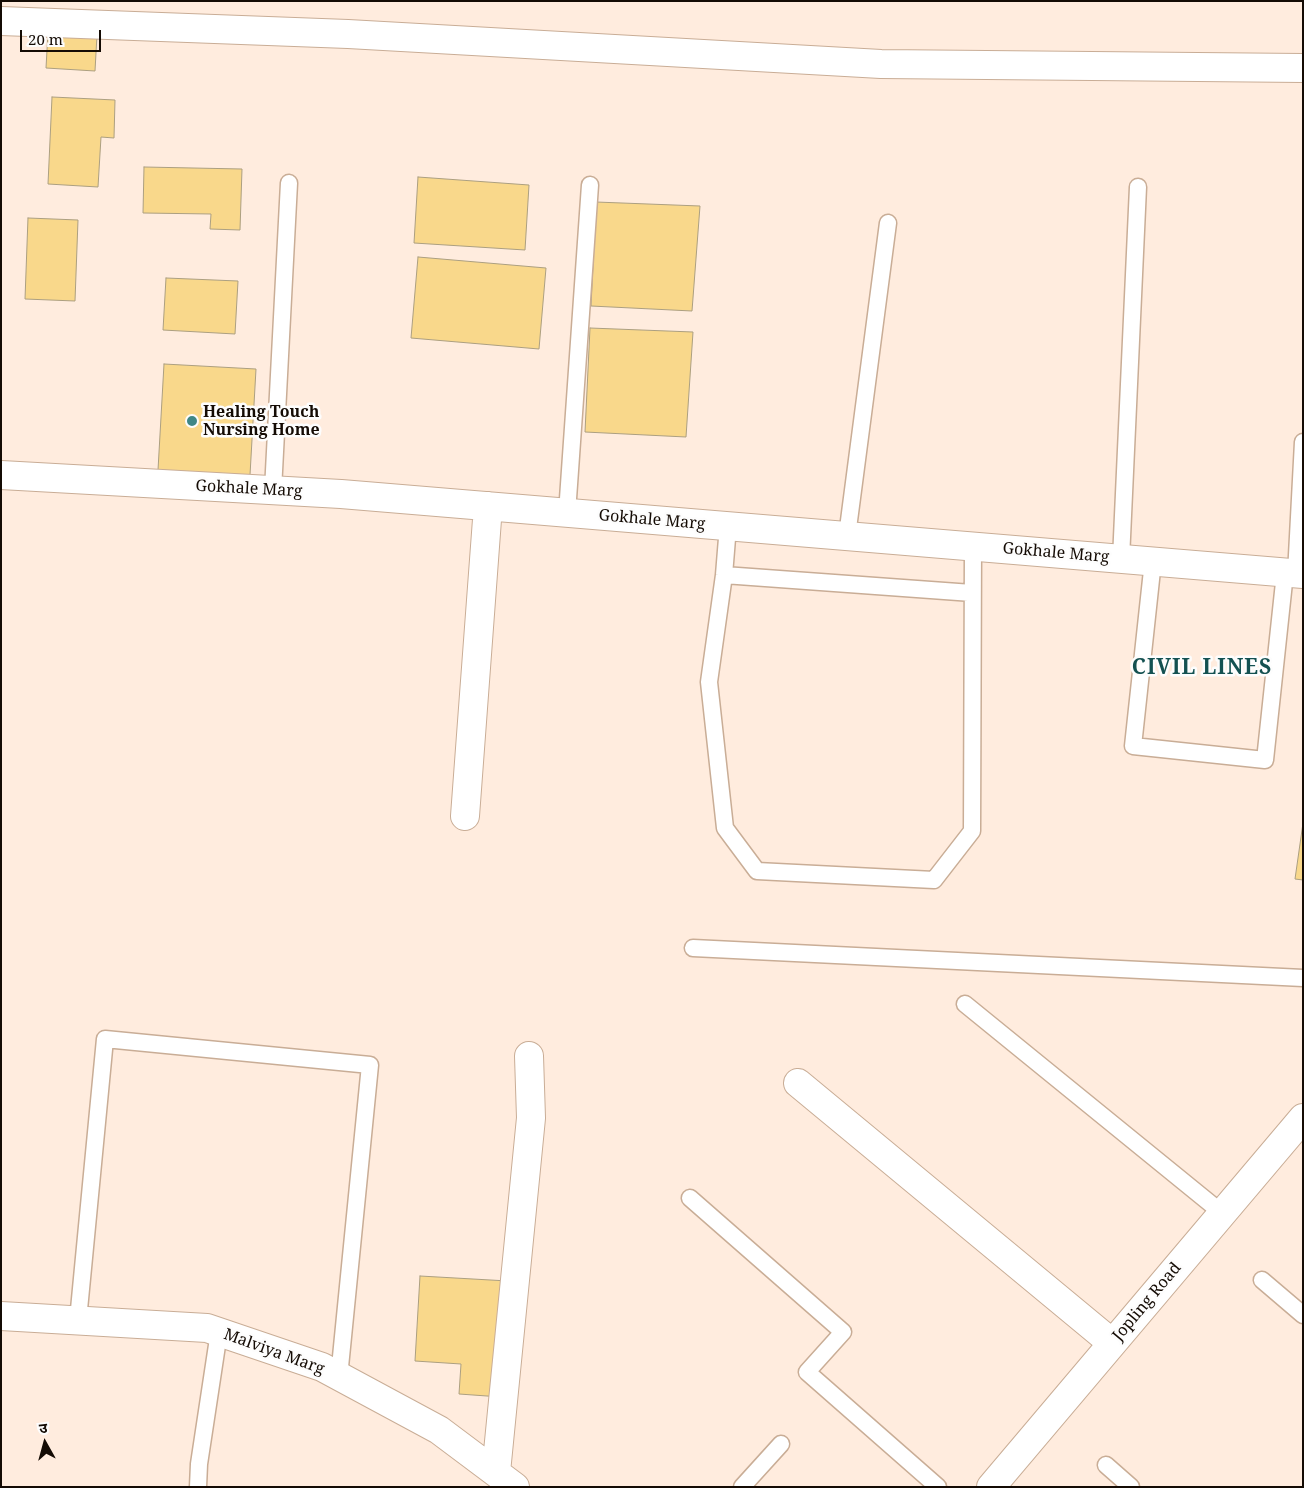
<!DOCTYPE html>
<html>
<head>
<meta charset="utf-8">
<style>
  body { margin:0 }
  #map { position:relative; width:1304px; height:1488px; overflow:hidden; background:#ffecde; font-family:"Noto Serif","Noto Sans Devanagari",serif }
  canvas { display:block }
  .frame { position:absolute; inset:0; border:2px solid #140b04; pointer-events:none }
  .north { position:absolute; left:20px; top:1418px; width:50px; height:50px; -webkit-text-stroke:4px #fdfdfd; paint-order:stroke; rotate:353deg; font-size:14px; font-weight:700; line-height:20px; text-align:center; color:#140b04 }
  .north::after { content:''; display:block; margin:auto; width:18px; height:22px; background:#140b04; clip-path:polygon(50% 0,100% 100%,50% 72%,0 100%) }
  .scale { position:absolute; left:20px; top:30px; width:81px; height:22px; box-sizing:border-box; border:2px solid #140b04; border-top:0; padding-left:6px; font-size:15px; line-height:18px; white-space:nowrap; color:#140b04; -webkit-text-stroke:4px #fdfdfd; paint-order:stroke }
</style>
</head>
<body>
<div id="map">
<canvas width="1304" height="1488"></canvas>
<div class="frame"></div>
<div class="north">उ</div>
<div class="scale">20 m</div>
</div>
<script>
const ctx = document.querySelector('canvas').getContext('2d');
ctx.lineJoin = 'round';
function fillPath(path, color) { ctx.fillStyle = color; ctx.fill(path, 'evenodd'); }
const poly = rows => new Path2D(rows.map(r => 'M' + r).join(''));
function trace(path, color, width, dash) { ctx.strokeStyle = color; ctx.lineWidth = width; ctx.lineCap = dash ? 'butt' : 'round'; ctx.setLineDash(dash || []); ctx.stroke(path); }
function drawText(font, color, halo, rows, align = 'center') {
  ctx.font = font + ' "Noto Serif",serif'; ctx.lineWidth = 5; ctx.setLineDash([]); ctx.textBaseline = 'middle'; ctx.strokeStyle = halo; ctx.fillStyle = color; for (const [text, x, y, turn = 0] of rows) {
    ctx.save(); ctx.translate(x, y); ctx.rotate((+turn || 0) * Math.PI / 180); ctx.textAlign = isNaN(turn) ? turn : align; if (halo) ctx.strokeText(text, 0, 0); ctx.fillText(text, 0, 0); ctx.restore();
  }
}
const building = poly([
  [48,32,97,35,95,71,46,68,48,32],
  [52,97,115,100,114,138,101,137,98,187,48,184,52,97],
  [144,167,242,169,240,230,210,229,211,214,143,213,144,167],
  [418,177,529,185,525,250,414,243,418,177],
  [596,202,700,206,692,311,591,306,596,202],
  [28,218,78,220,75,301,25,299,28,218],
  [418,257,546,268,539,349,411,338,418,257],
  [166,278,238,281,235,334,163,330,166,278],
  [590,328,693,332,686,437,585,432,590,328],
  [164,364,256,369,250,475,158,470,164,364],
  [1303,823,1303,880,1295,879,1303,823],
  [420,1276,508,1281,501,1397,459,1394,461,1364,415,1361,420,1276]
]);
fillPath(building, '#f9d88b');
trace(building, '#ac9f80', 1);
const lane = poly([
  [273,490,289,183],
  [567,513,590,185],
  [728,526,724,575,709,682,725,828,757,871,934,880,972,831,973,546],
  [847,536,888,223],
  [1121,559,1138,187],
  [1153,561,1133,746,1265,760,1285,573],
  [1296,574,1303,442],
  [724,575,972,593],
  [693,948,1303,978],
  [965,1004,1222,1213],
  [690,1198,843,1332,807,1372,938,1487],
  [1262,1280,1303,1315],
  [78,1320,105,1039,370,1065,339,1377],
  [1106,1465,1131,1487],
  [198,1487,199,1464,219,1332],
  [742,1487,781,1444]
]);
const street = poly([
  [1,21,348,34,881,64,1303,68],
  [1,475,341,494,1303,574],
  [465,816,488,506],
  [798,1083,1112,1343],
  [1,1316,207,1328,322,1367,439,1430,515,1487],
  [496,1472,531,1118,529,1056],
  [991,1487,1303,1118]
]);
trace(lane, '#c9ad96', 19);
trace(street, '#c9ad96', 30);
trace(lane, '#fff', 16);
trace(street, '#fff', 28);
for (const [x, y, r, color] of [
  [192,421,6,"#3f8786"]
]) { const dot = new Path2D(); dot.arc(x, y, r, 0, 2 * Math.PI); ctx.fillStyle = color; ctx.fill(dot); trace(dot, '#fdfdfd', 2); }
drawText('bold 16px', '#140b04', '#fdfdfd', [
  ["Healing Touch",203,412],
  ["Nursing Home",203,430]
], 'left');
drawText('16px', '#140b04', '#fdfdfd', [
  ["Gokhale Marg",249,489,3],
  ["Gokhale Marg",652,520,5],
  ["Gokhale Marg",1056,553,5],
  ["Jopling Road",1147,1302,-50],
  ["Malviya Marg",274,1352,20]
]);
ctx.letterSpacing = '1px';
drawText('bold 21px', '#145151', '#fdfdfd', [
  ["CIVIL LINES",1202,668]
]);
ctx.letterSpacing = '0px';
</script>
</body>
</html>
